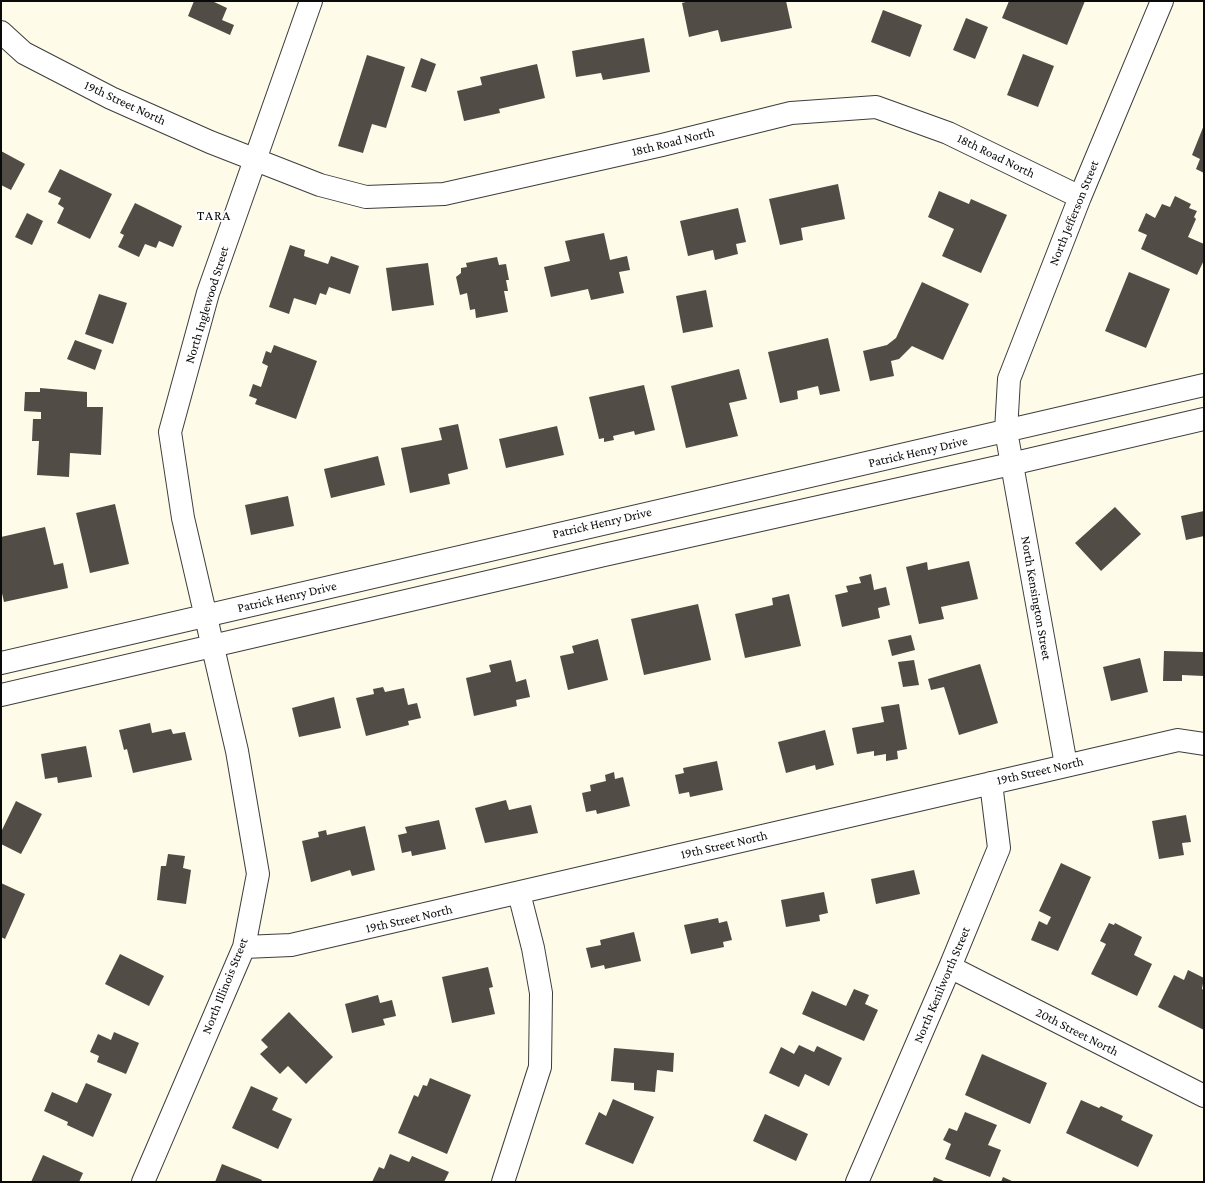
<!DOCTYPE html>
<html>
<head>
<meta charset="utf-8">
<style>
  body { margin:0 }
  #map { position:relative; width:1205px; height:1183px; overflow:hidden; background:#fefbe8; font-family:"Crimson Pro",serif }
  canvas { display:block }
  .frame { position:absolute; inset:0; border:2px solid #0a0a0a; pointer-events:none }
</style>
</head>
<body>
<div id="map">
<canvas width="1205" height="1183"></canvas>
<div class="frame"></div>
</div>
<script>
const ctx = document.querySelector('canvas').getContext('2d');
ctx.lineJoin = 'round';
function fillPath(path, color) { ctx.fillStyle = color; ctx.fill(path, 'evenodd'); }
const poly = rows => new Path2D(rows.map(r => 'M' + r).join(''));
function trace(path, color, width, dash) { ctx.strokeStyle = color; ctx.lineWidth = width; ctx.lineCap = dash ? 'butt' : 'round'; ctx.setLineDash(dash || []); ctx.stroke(path); }
function drawText(font, color, halo, rows, align = 'center') {
  ctx.font = font + ' "Crimson Pro",serif'; ctx.lineWidth = 4; ctx.setLineDash([]); ctx.textBaseline = 'middle'; ctx.strokeStyle = halo; ctx.fillStyle = color; for (const [text, x, y, turn = 0] of rows) {
    ctx.save(); ctx.translate(x, y); ctx.rotate((+turn || 0) * Math.PI / 180); ctx.textAlign = isNaN(turn) ? turn : align; if (halo) ctx.strokeText(text, 0, 0); ctx.fillText(text, 0, 0); ctx.restore();
  }
}
fillPath(poly([
  [194,1,212,1,227,8,222,20,234,25,230,35,188,16],
  [689,1,786,1,792,28,721,42,718,30,689,37,682,3],
  [1009,1,1085,1,1067,45,1002,18],
  [883,10,922,25,910,57,871,42],
  [966,18,988,27,975,59,953,50],
  [644,38,650,72,603,80,601,73,576,77,572,51],
  [1023,54,1054,66,1038,107,1007,95],
  [367,55,405,67,386,128,372,124,363,153,338,146],
  [421,58,436,64,426,92,411,87],
  [537,64,545,98,499,109,500,113,464,121,457,91,482,85,480,77],
  [1204,125,1204,173,1196,169,1200,159,1192,155],
  [1,151,25,164,11,190,1,185],
  [60,169,112,194,90,239,57,223,64,208,58,204,61,198,48,192],
  [838,184,845,219,801,228,803,240,780,245,769,199],
  [939,191,969,204,971,199,1007,215,981,273,942,256,954,229,928,217],
  [1175,196,1191,204,1189,208,1197,211,1194,217,1196,219,1188,237,1204,244,1204,260,1197,275,1141,249,1147,235,1138,231,1146,213,1155,218,1162,204,1170,207],
  [135,203,182,226,173,247,159,241,156,248,145,244,139,257,118,247,124,235,120,233],
  [738,208,746,242,736,244,738,254,715,260,713,250,688,256,680,221],
  [27,213,43,221,32,245,15,237],
  [604,233,610,260,627,256,630,270,619,272,624,293,591,300,588,289,551,297,544,267,570,261,565,241],
  [290,245,305,250,304,256,328,264,331,256,359,266,350,294,329,287,326,295,320,293,316,305,294,298,289,314,269,307],
  [497,257,499,265,506,264,509,280,506,280,508,291,504,291,508,312,476,318,475,309,470,310,467,293,460,295,456,277,461,273,461,268,467,267,466,263],
  [428,263,434,305,392,311,386,268],
  [1129,272,1170,289,1146,348,1105,331],
  [922,282,969,304,943,360,912,346,899,359,891,361,894,376,870,381,863,351,887,345,896,338],
  [706,290,713,327,683,333,676,296],
  [99,294,127,303,113,344,85,334],
  [828,338,840,391,820,395,818,386,797,391,798,399,780,403,768,352],
  [75,340,102,350,95,370,67,359],
  [274,345,317,361,296,419,255,404,257,399,249,396,253,384,261,387,268,366,262,363,266,351,271,353],
  [739,369,747,399,729,403,738,436,686,448,671,386],
  [644,385,655,430,635,435,634,431,613,436,614,440,604,442,604,438,599,439,589,397],
  [40,388,87,392,87,407,103,407,101,455,70,453,69,477,37,475,39,441,32,441,33,419,41,419,41,412,24,411,25,392,40,392],
  [458,424,468,469,448,474,450,484,410,493,401,448,442,440,439,428],
  [557,426,564,455,506,468,499,439],
  [378,456,385,485,331,498,324,469],
  [288,496,294,526,251,535,245,505],
  [115,504,129,564,90,573,76,513],
  [1115,507,1141,534,1101,571,1075,543],
  [1204,511,1204,536,1186,540,1181,516],
  [45,527,54,565,63,563,68,588,4,602,1,589,1,537],
  [969,561,978,599,941,607,944,619,919,624,906,567,927,562,928,570],
  [871,574,874,590,886,587,890,605,878,608,880,618,842,627,835,595,848,592,846,586,861,583,859,577],
  [789,594,801,646,745,658,735,614,773,605,772,598],
  [698,604,711,660,644,675,631,619],
  [911,635,915,650,892,656,888,640],
  [598,639,608,680,568,690,560,656,574,653,572,646],
  [1164,651,1204,652,1204,676,1182,675,1182,681,1163,681],
  [1140,658,1148,692,1111,701,1103,667],
  [511,660,516,682,526,679,530,697,516,700,517,706,474,716,466,678,491,672,489,665],
  [914,660,919,685,903,687,898,662],
  [980,664,998,723,959,735,944,687,931,690,928,679],
  [383,687,385,692,404,688,408,705,417,703,421,718,408,721,409,725,366,736,356,698,374,694,373,689],
  [334,697,341,728,299,737,292,708],
  [899,704,907,749,897,751,898,759,886,761,886,754,874,756,874,751,857,754,852,728,884,722,881,707],
  [150,723,152,733,171,729,173,734,185,732,192,760,133,773,127,749,124,750,119,730],
  [825,730,834,765,816,770,815,765,786,773,778,742],
  [86,746,92,777,58,783,57,777,45,779,41,754],
  [717,761,723,790,690,797,689,792,679,794,675,775,684,773,683,768],
  [614,772,615,779,623,777,630,806,597,814,596,810,586,812,582,793,591,791,590,785,606,781,605,775],
  [506,800,509,810,531,805,538,833,485,843,475,808],
  [16,801,42,814,21,854,1,844,1,832],
  [1186,815,1191,842,1182,843,1184,855,1159,859,1152,821],
  [439,820,446,849,412,856,411,851,402,853,398,835,407,833,405,827],
  [365,826,375,870,352,876,350,870,311,882,302,841,319,837,318,832,326,830,327,835],
  [168,854,185,856,183,868,191,870,186,904,157,900,161,866,166,866],
  [1061,863,1091,877,1058,951,1031,940,1039,921,1047,925,1051,917,1039,911],
  [914,870,920,894,876,904,871,879],
  [1,883,25,894,5,939,1,937],
  [824,892,828,913,819,915,820,921,786,927,781,900],
  [718,918,719,923,727,921,732,940,723,942,724,947,691,954,684,925],
  [1109,923,1114,925,1115,923,1142,937,1134,955,1152,964,1137,996,1091,974,1106,944,1100,941],
  [634,932,641,961,605,969,604,965,591,968,586,948,601,945,600,940],
  [120,954,164,976,149,1006,105,984],
  [488,967,493,987,489,988,495,1014,452,1023,442,977],
  [1188,970,1204,978,1202,989,1204,990,1204,1030,1158,1007,1174,975,1184,980],
  [854,989,869,995,865,1004,878,1010,864,1041,802,1014,812,991,846,1006],
  [378,995,380,1003,392,1000,396,1016,383,1019,385,1025,352,1033,345,1004],
  [289,1012,333,1057,306,1084,288,1066,280,1074,260,1054,268,1047,261,1040],
  [114,1032,139,1043,126,1074,97,1062,99,1056,90,1052,98,1034,111,1040],
  [799,1045,814,1052,817,1046,842,1058,829,1086,805,1074,799,1087,769,1073,781,1047,794,1054],
  [614,1048,674,1053,673,1072,657,1070,655,1092,634,1090,634,1083,611,1081],
  [982,1054,1047,1083,1030,1124,965,1095],
  [430,1078,471,1095,447,1154,398,1133,414,1095,418,1097,423,1085,427,1086],
  [86,1083,112,1094,93,1137,67,1125,68,1122,44,1111,52,1092,77,1103],
  [251,1086,278,1098,272,1110,292,1119,278,1149,232,1128],
  [613,1099,654,1117,633,1164,585,1144,599,1112,606,1116],
  [1081,1100,1099,1108,1101,1106,1123,1116,1121,1120,1153,1135,1138,1167,1066,1133],
  [965,1112,997,1125,988,1145,1001,1150,990,1177,945,1159,951,1144,943,1140,949,1128,957,1131],
  [765,1114,808,1134,796,1161,753,1141],
  [390,1154,409,1162,412,1156,449,1172,444,1182,372,1182,379,1167,384,1169],
  [43,1155,83,1173,79,1182,31,1182],
  [222,1164,262,1180,261,1182,215,1182],
  [934,1177,946,1182,932,1182],
  [1003,1177,1014,1182,1001,1182]
]), '#524c47');
const minor = poly([
  [1,32,24,53,111,98,210,142,320,185,366,197,444,194,662,145,791,113,876,107,948,133,1080,197],
  [1,663,1204,385],
  [1,695,604,555,1011,464,1204,419],
  [1066,765,1006,431,1009,379,1080,197,1162,1],
  [244,947,291,945,1178,740,1204,744],
  [950,967,1204,1096],
  [143,1182,244,947,258,874,237,751,183,518,170,432,208,293,311,1],
  [503,1182,540,1067,541,993,533,948,519,893],
  [857,1182,950,967,999,848,991,783]
]);
trace(minor, '#3d3d3d', 24);
trace(minor, '#fff', 22);
drawText('13px', '#0a0a0a', '#fff', [
  ["19th Street North",125,103,25],
  ["18th Road North",673,142,-14],
  ["18th Road North",996,156,26],
  ["North Jefferson Street",1074,213,-68],
  ["North Inglewood Street",207,305,-73],
  ["Patrick Henry Drive",918,452,-13],
  ["Patrick Henry Drive",602,523,-13],
  ["Patrick Henry Drive",287,597,-13],
  ["North Kensington Street",1036,598,80],
  ["19th Street North",1040,771,-13],
  ["19th Street North",724,845,-13],
  ["19th Street North",409,919,-13],
  ["North Kenilworth Street",942,985,-67],
  ["North Illinois Street",225,986,-68],
  ["20th Street North",1077,1032,27]
]);
ctx.letterSpacing = '1px';
drawText('14px', '#0a0a0a', '#fff', [
  ["TARA",214,216]
]);
ctx.letterSpacing = '0px';
</script>
</body>
</html>
